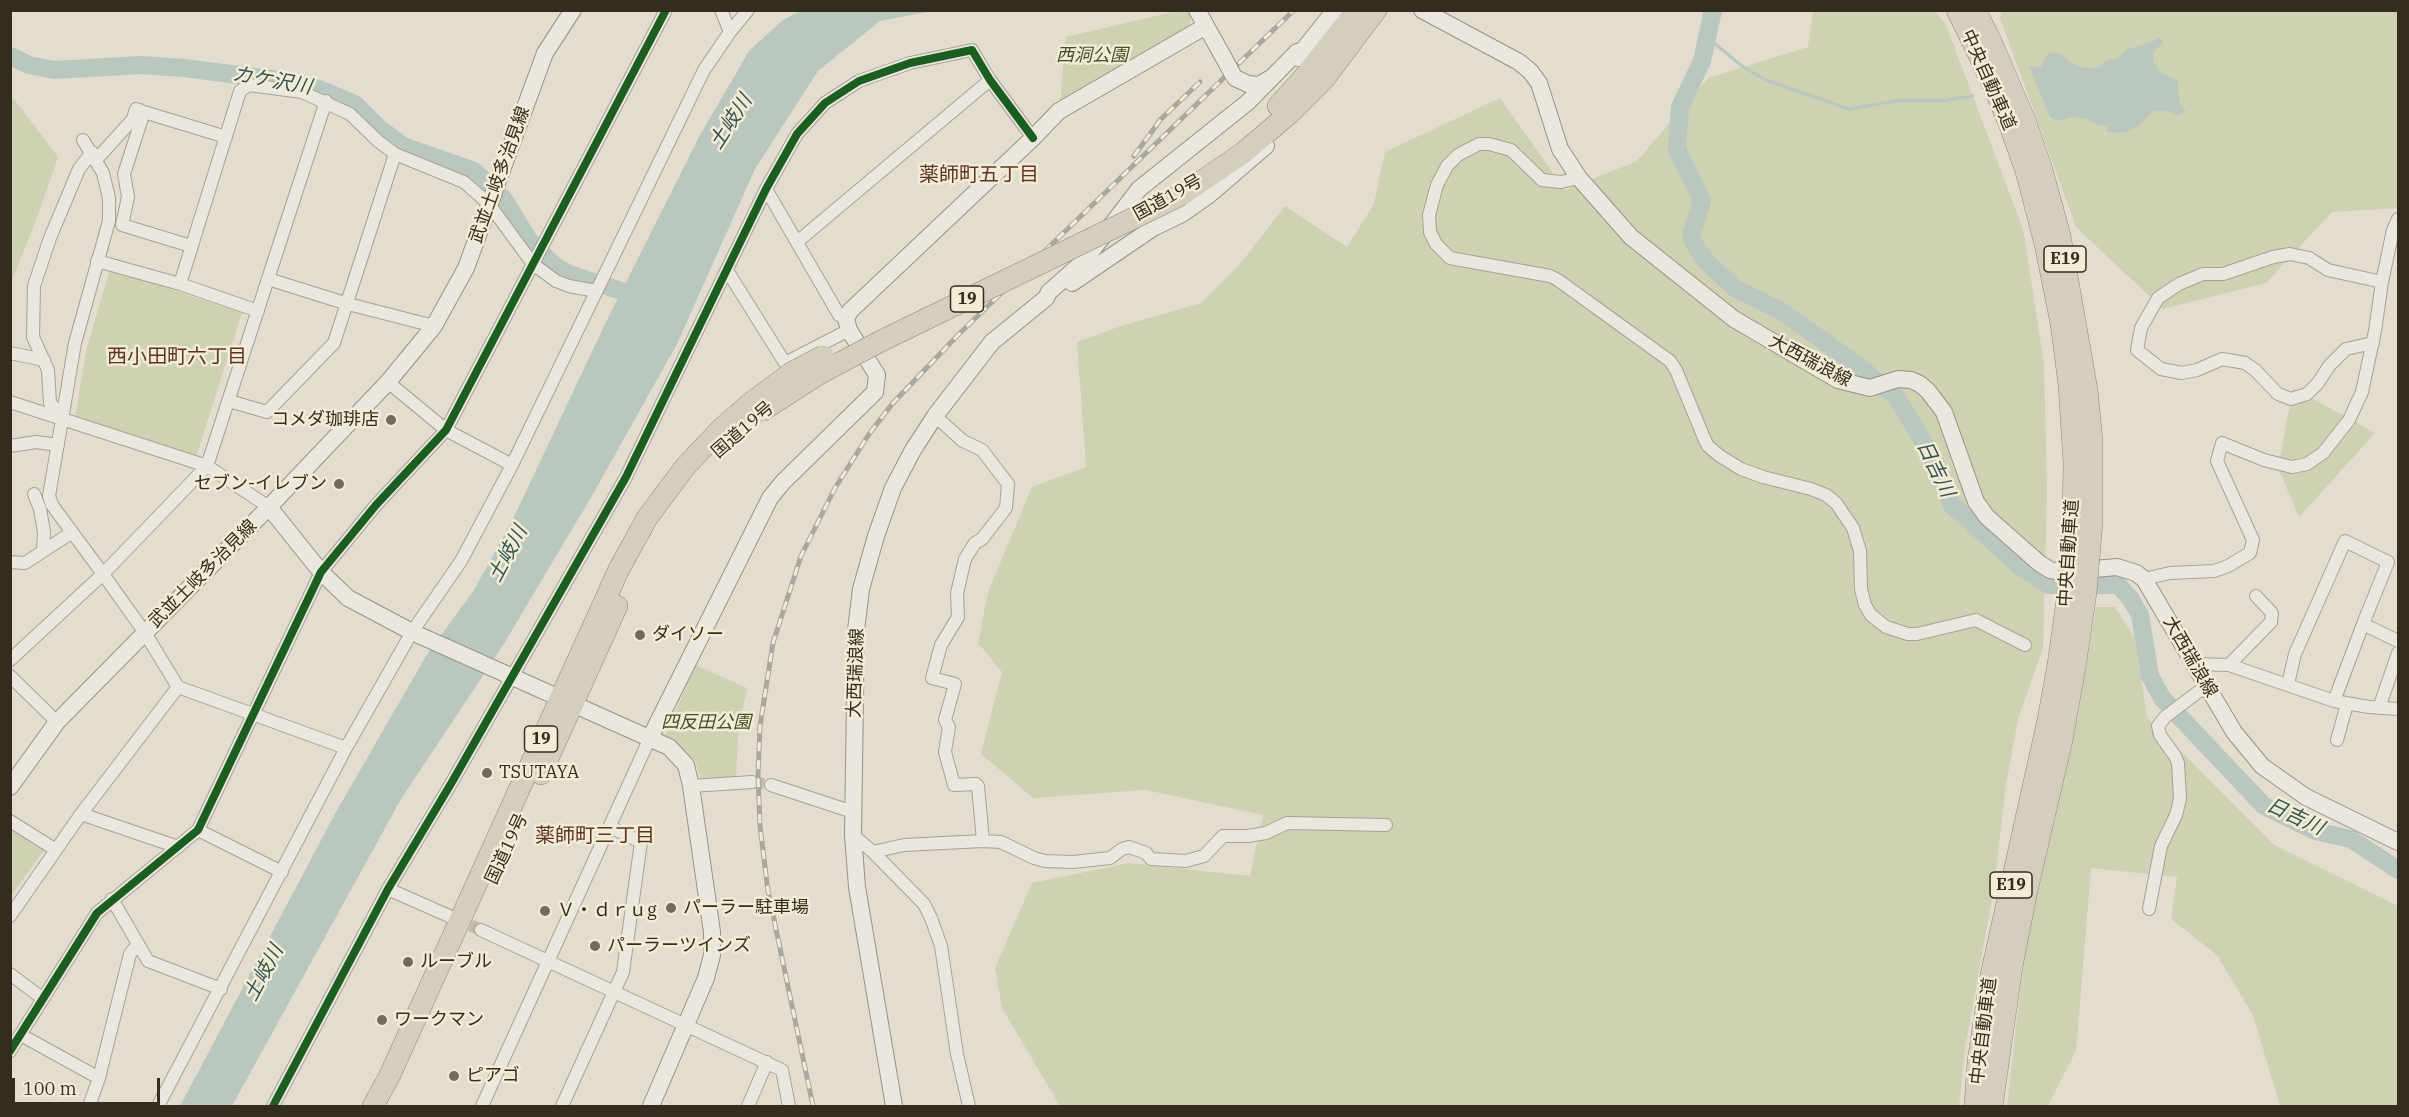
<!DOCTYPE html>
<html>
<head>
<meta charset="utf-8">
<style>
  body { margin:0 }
  #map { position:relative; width:2409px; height:1117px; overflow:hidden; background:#e2ddce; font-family:"IBM Plex Serif",serif }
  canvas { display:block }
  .frame { position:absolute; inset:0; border:12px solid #352c20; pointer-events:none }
  .scale { position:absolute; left:12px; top:1078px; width:148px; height:27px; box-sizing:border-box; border:3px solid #352c20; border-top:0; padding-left:8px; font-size:18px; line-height:21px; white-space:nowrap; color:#352c20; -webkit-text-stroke:4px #f2ecd5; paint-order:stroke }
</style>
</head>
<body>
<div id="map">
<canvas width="2409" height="1117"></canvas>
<div class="frame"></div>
<div class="scale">100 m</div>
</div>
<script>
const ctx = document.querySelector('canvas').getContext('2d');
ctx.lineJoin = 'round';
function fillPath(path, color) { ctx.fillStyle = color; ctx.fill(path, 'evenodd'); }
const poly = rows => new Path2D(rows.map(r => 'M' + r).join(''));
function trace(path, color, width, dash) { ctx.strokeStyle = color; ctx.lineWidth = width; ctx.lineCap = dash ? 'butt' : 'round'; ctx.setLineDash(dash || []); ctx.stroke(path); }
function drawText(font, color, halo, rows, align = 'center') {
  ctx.font = font + ' "IBM Plex Serif","Noto Sans JP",serif'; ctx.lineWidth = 5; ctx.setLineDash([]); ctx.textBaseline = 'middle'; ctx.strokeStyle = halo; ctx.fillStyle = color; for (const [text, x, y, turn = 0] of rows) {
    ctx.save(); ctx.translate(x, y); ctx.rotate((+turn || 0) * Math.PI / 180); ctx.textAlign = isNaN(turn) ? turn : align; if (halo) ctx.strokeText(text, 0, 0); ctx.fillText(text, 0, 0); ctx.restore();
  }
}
fillPath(poly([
  [2002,10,2398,11,2398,208,2332,212,2266,283,2163,309,2076,227,2000,18],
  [1177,11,1187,11,1191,16,1189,28,1060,103,1066,37],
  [1813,11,1935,11,1946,25,2023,229,2044,364,2047,491,2043,648,2018,719,2006,785,1994,888,1965,1048,1959,1106,1060,1106,1002,1008,995,968,1032,883,1129,863,1250,876,1263,815,1146,790,1033,798,981,754,1002,672,978,643,988,592,1032,487,1086,467,1077,342,1121,326,1201,303,1240,264,1285,206,1347,247,1374,204,1385,152,1500,98,1565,190,1637,161,1708,78,1808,47],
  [11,95,58,157,38,215,11,283],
  [110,269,242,313,196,457,75,419,86,351],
  [2293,388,2375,433,2299,517,2278,468],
  [2096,607,2115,607,2135,638,2147,717,2274,845,2398,906,2398,1106,2280,1106,2253,1015,2217,955,2171,919,2177,877,2091,868,2076,1051,2048,1106,2007,1106,2025,947,2077,721],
  [696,665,747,688,738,735,736,778,702,782,695,761,685,750,664,737],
  [11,827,44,850,11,896]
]), '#ced1b2');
fillPath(poly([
  [800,11,932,11,880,21,818,71,755,169,677,344,593,494,502,647,401,799,232,1106,180,1106,336,812,426,656,474,590,514,517,605,324,700,135,749,51,783,20],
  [2158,37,2162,40,2162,44,2153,53,2153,61,2160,72,2177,80,2180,105,2186,111,2177,115,2163,110,2152,112,2140,125,2124,133,2107,132,2107,126,2096,124,2088,119,2072,117,2059,121,2050,117,2029,66,2040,68,2048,54,2059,52,2068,61,2081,67,2096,69,2106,61,2118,58,2126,50,2153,41]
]), '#b9c7bf');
trace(poly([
  [1707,37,1743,67,1766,80,1849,109,1895,101,1942,101,1973,96]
]), '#b9c7bf', 3);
trace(poly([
  [1713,10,1702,61,1680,107,1677,149,1702,201,1691,235,1697,249,1708,263,1736,289,1781,311,1863,369,1883,388,1894,393,1929,451,1952,505,2022,568,2049,585,2118,585,2130,598,2140,615,2150,676,2162,698,2264,806,2315,831,2351,839,2398,870],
  [10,56,29,65,54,70,140,65,184,68,301,83,329,93,355,104,379,128,403,146,474,171,503,198,529,240,556,267,572,275,643,298]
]), '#b9c7bf', 18);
trace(poly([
  [752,782,771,785],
  [454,918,481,930]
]), '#bfbaab', 12, [12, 6]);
const street = poly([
  [721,10,730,32],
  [83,140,103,173,109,198,109,221,75,343,49,496,52,505,103,574,145,633,178,687,346,748],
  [96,160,133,119,136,109,140,110],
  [1579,178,1561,182,1542,180,1511,150,1489,144,1479,144,1458,155,1447,166,1437,185,1429,215,1430,232,1436,244,1450,258,1550,276,1558,280,1670,361,1676,370,1704,438,1708,446,1720,456,1741,469,1763,477,1811,489,1826,495,1836,503,1853,528,1860,551,1861,589,1865,605,1871,615,1886,627,1908,634,1917,634,1976,620,2025,645],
  [766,189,839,315,846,319],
  [797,242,990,80],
  [191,246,122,225,128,197,124,174,144,112,226,137],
  [97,261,180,284,258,311],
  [728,272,785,363,849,330],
  [268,279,348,304,434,326],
  [180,284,240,91,249,85,302,92,350,114,378,141,395,154,464,182,489,204,533,264,556,281,569,286,596,291],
  [2373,343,2346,349,2329,366,2318,383,2307,394,2291,399,2278,394,2255,370,2245,363,2222,359,2197,370,2182,373,2161,369,2137,350,2141,328,2158,298,2179,284,2203,274,2223,274,2273,257,2290,254,2309,258,2328,270,2382,282],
  [10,353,44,360],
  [388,382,446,430,512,465],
  [229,401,267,412,334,343,395,154],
  [10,402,207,466,269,507],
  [935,416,963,441,982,450,1008,484,1006,508,982,539,975,543,965,559,957,593,958,617,941,645,932,678,955,684,945,720,949,727,945,752,954,785,976,784,978,786,983,841],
  [63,418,50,403,48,370,33,337,34,286,50,238,79,169,92,152],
  [10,446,36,442,58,445],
  [34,494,40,509,44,532,43,551],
  [10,562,25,563,71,533],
  [2144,579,2170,573,2214,571,2228,566,2250,553,2253,540,2217,461,2222,443,2264,460,2292,467,2307,464,2323,453,2349,420,2362,392,2375,331,2382,282,2393,230,2398,219],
  [10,660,103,574,207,466,326,101],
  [2193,664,2229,665,2334,701,2369,707,2398,709],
  [2229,665,2271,622,2272,613,2256,596],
  [10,676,57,722],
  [2288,684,2295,654,2345,541,2388,562,2363,624,2398,641],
  [2334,701,2363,624],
  [2379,708,2398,653],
  [2337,740,2347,704],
  [771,785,853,812],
  [691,786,752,782],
  [81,814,178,847],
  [10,821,56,850],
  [198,830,282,872],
  [853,835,873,852,904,845,983,841,1001,842,1034,858,1045,861,1073,862,1110,858,1122,849,1129,847,1146,853,1151,859,1186,861,1204,856,1223,836,1248,836,1266,833,1287,823,1386,825],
  [873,852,924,904,931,918,941,946,957,1054,969,1106],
  [388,889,449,916],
  [112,899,148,961,221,989],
  [2149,909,2161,846,2176,815,2180,799,2178,763,2175,756,2160,735,2158,726,2165,717,2206,686],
  [10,916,81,814,178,687],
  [481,930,782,1070,789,1106],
  [10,974,42,998],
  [21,1035,99,1078],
  [10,1051,97,913,198,830,321,572,376,505,446,430,666,10],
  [89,1106,99,1078,130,954,137,945],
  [158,1106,346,748,412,632,461,561,512,465,704,70,730,32,748,10],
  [273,1106,388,889,452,782,626,477,766,189,797,134,825,103,859,81,910,63,972,50,990,80,1033,138],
  [482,1106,649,740],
  [562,1106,623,972,641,842,610,827],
  [748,1106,767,1062]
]);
const secondary = poly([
  [1197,10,1225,60],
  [1422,10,1519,62,1530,71,1539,83,1560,149,1579,178,1631,237,1734,319,1838,380,1870,388,1898,379,1911,380,1920,384,1928,391,1944,412,1976,502,1987,517,2039,563,2050,570,2060,572,2117,567,2136,573,2144,579,2234,732,2262,766,2306,797,2398,842],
  [1299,58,1303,50,1335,10],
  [1235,78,1248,84,1259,85,1269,79],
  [1072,283,1153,228,1182,214,1209,195,1266,146],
  [269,507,321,572,348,598,412,632,669,747,686,765,691,786,712,932,712,955,706,978,651,1106],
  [649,740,770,498,783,482,875,392,877,375,849,330,846,319,850,311,1033,138,1059,111,1206,26],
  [10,787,57,722,269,507,388,382,434,326,466,268,545,53,573,10],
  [894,1106,857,887,853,835,856,630,861,589,876,536,893,488,913,450,935,416,992,342,1046,298,1049,292,1084,261,1139,189,1248,102,1297,52,1303,50]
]);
const highway = poly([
  [1957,10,1989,76,2009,123,2026,171,2045,244,2061,323,2069,385,2074,463,2073,521],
  [1975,10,1989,37,2026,123,2042,170,2060,236,2087,390,2092,441,2092,522],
  [1278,106,1306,75,1357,10],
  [1181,195,1243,153,1290,113,1325,78,1376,10],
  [541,774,617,606],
  [373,1106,389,1077,619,569,647,518,685,467,722,428,753,401],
  [1975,1106,1978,1062,1991,975,2048,720,2058,665],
  [1992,1106,2012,966,2027,890,2062,740,2075,667]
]);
trace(street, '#a7a297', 14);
trace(secondary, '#979287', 18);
trace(highway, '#8d887d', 22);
trace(street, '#eae7de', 12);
trace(secondary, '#eae7de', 16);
trace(highway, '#d4cebf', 21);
const rail = poly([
  [1134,156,1161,119,1200,82],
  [813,1106,768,891,760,826,758,775,760,726,773,643,801,556,835,488,869,434,893,403,960,333,1294,10]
]);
trace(rail, '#aaa79e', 5);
trace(rail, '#f2ecd5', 3, [9]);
const secondaryBridge = poly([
  [1225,60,1233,75]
]);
const highwayBridge = poly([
  [756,399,791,373,823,356],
  [760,412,819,374,881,341,1181,195],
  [2058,665,2068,593,2073,521],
  [2075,667,2086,592,2092,522]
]);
trace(secondaryBridge, '#979287', 18, []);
trace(highwayBridge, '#8d887d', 22, []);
trace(secondaryBridge, '#eae7de', 16);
trace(highwayBridge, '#d4cebf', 21);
trace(poly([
  [10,1051,97,913,198,830,321,572,376,505,446,430,666,10],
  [273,1106,388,889,452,782,626,477,766,189,797,134,825,103,859,81,910,63,972,50,990,80,1033,138]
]), '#1b5e20', 8);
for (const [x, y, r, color] of [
  [391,420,6,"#726a5d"],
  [339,484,6,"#726a5d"],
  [640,635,6,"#726a5d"],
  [487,773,6,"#726a5d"],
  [671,908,6,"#726a5d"],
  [545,911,6,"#726a5d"],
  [595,946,6,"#726a5d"],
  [408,962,6,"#726a5d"],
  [382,1020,6,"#726a5d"],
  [454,1076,6,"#726a5d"]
]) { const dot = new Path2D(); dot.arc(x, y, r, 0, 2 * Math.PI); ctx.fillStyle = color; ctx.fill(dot); trace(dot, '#f2ecd5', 2); }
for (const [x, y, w] of [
  [2065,259,42],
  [967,299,33],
  [541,739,33],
  [2011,885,42]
]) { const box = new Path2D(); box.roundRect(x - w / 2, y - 13, w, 26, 4.5); ctx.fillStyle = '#f2ecd5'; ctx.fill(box); trace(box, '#352c20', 1.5); }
drawText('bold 16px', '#352c20', null, [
  ["E19",2065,259],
  ["19",967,299],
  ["19",541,739],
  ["E19",2011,885]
]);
drawText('italic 18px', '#434f29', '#f2ecd5', [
  ["西洞公園",1092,56],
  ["四反田公園",706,723]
]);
drawText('18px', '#352c20', '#f2ecd5', [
  ["中央自動車道",1988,80,66],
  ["武並土岐多治見線",500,175,-70],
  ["国道19号",1168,198,-29],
  ["大西瑞浪線",1810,361,28],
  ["国道19号",743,430,-41],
  ["中央自動車道",2069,553,-86],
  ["武並土岐多治見線",203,574,-45],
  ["大西瑞浪線",2190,657,60],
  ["大西瑞浪線",856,673,-88],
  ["国道19号",507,849,-65],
  ["中央自動車道",1984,1031,-83]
]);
drawText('18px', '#352c20', '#f2ecd5', [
  ["コメダ珈琲店",379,420,"right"],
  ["セブン-イレブン",327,484,"right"],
  ["ダイソー",652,635],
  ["TSUTAYA",499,773],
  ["パーラー駐車場",683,908],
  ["Ｖ・ｄｒｕg",557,911],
  ["パーラーツインズ",607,946],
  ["ルーブル",420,962],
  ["ワークマン",394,1020],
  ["ピアゴ",466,1076]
], 'left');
drawText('italic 20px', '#315353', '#f2ecd5', [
  ["カケ沢川",272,81,10],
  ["土岐川",731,122,-57],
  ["日吉川",1935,469,64],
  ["土岐川",508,554,-62],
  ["日吉川",2295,817,25],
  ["土岐川",264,973,-62]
]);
drawText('20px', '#5d3424', '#f2ecd5', [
  ["薬師町五丁目",979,175],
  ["西小田町六丁目",177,357],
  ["薬師町三丁目",595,836]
]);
</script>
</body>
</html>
